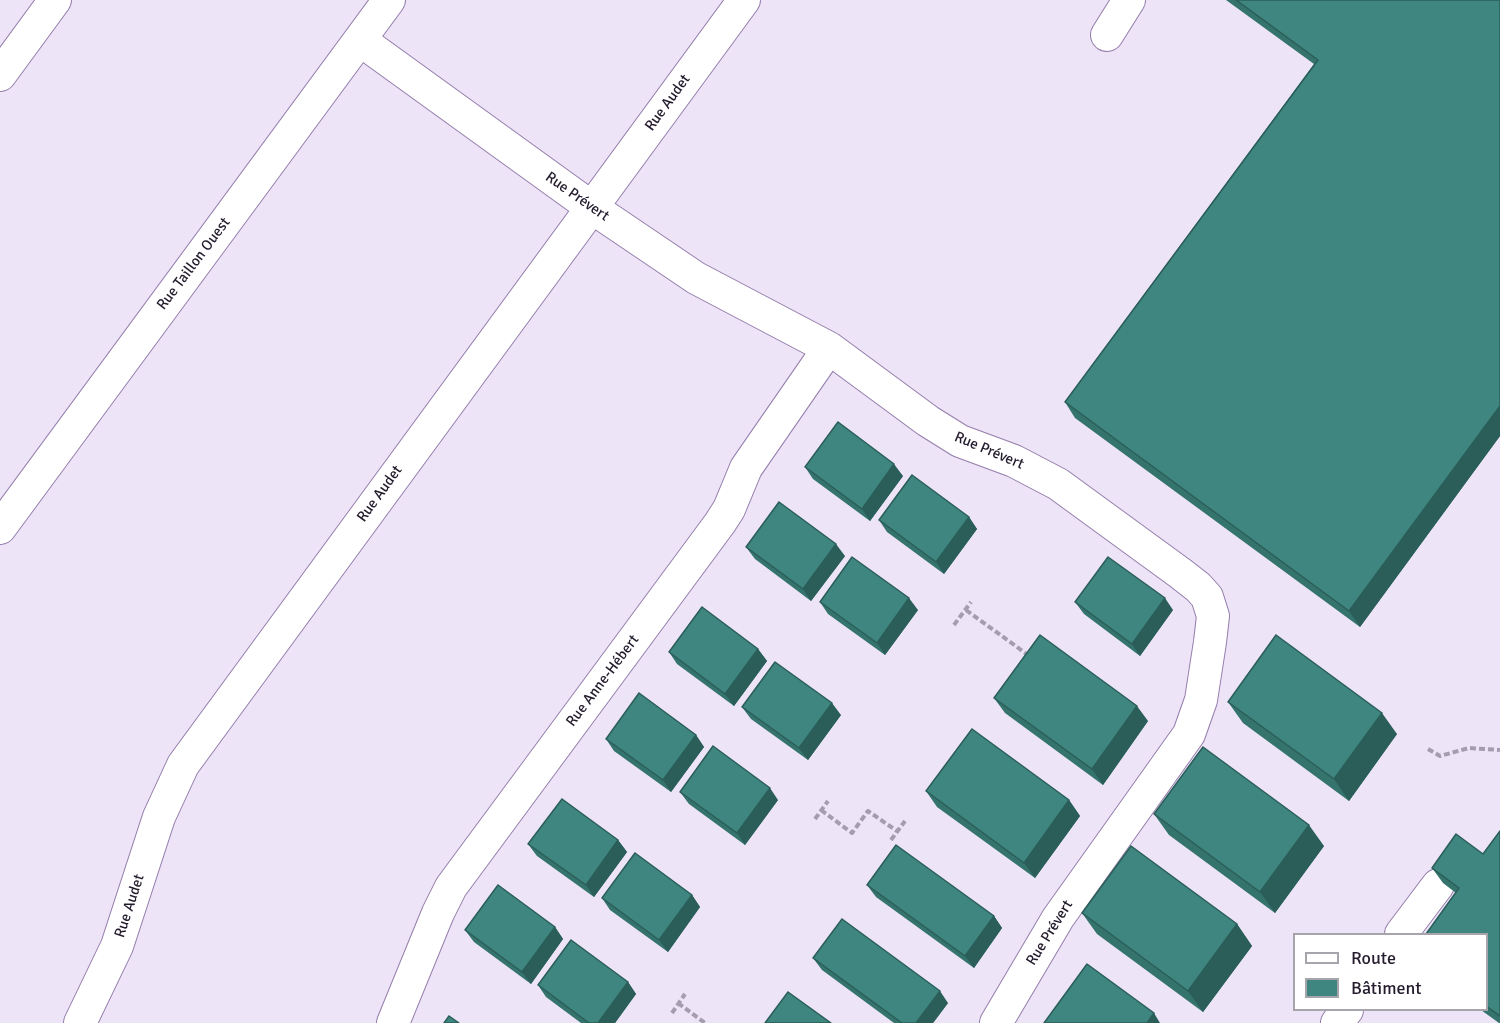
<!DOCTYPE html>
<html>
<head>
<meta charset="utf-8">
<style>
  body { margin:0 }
  #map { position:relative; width:1500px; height:1023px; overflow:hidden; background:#ede4f8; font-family:Signika,sans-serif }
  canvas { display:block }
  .legend { position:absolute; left:1293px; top:933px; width:195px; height:78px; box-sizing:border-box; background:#fff; border:2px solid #a7a4ab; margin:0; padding:8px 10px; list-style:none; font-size:18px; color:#241b2d }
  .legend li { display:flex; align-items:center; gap:12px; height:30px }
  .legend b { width:30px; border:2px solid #a7a4ab }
</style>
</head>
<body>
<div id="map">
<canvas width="1500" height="1023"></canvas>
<ul class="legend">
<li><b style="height:8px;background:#fff"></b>Route</li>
<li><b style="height:16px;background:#3e867f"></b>Bâtiment</li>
</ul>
</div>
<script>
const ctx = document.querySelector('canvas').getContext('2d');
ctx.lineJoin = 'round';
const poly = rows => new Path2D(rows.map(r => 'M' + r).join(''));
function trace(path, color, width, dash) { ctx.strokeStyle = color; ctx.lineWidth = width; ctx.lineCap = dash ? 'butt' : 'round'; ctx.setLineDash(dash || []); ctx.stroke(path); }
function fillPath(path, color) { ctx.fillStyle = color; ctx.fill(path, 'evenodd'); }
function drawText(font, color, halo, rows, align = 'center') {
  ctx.font = font + ' Signika,sans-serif'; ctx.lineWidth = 4.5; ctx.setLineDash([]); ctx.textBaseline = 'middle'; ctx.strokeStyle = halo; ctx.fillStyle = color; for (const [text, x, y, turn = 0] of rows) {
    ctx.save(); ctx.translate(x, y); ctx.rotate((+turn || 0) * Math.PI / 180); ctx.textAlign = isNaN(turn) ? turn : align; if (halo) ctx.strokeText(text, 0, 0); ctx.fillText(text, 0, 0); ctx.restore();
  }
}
const minor = poly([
  [1107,35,1129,0],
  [360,40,591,207,696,278,829,348,928,421,960,441,1014,461,1058,484,1180,573,1198,587,1207,597,1213,616,1210,642,1201,700,1189,734,1058,918,996,1023],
  [0,75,55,0],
  [0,528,389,0],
  [1401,934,1438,885],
  [80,1023,117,946,159,817,183,765,744,0],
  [393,1023,438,913,451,887,720,523,729,509,746,468,829,348],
  [1337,1023,1347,1010]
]);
trace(minor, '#947dab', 34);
trace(poly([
  [966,610,1028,655],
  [954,625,971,602],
  [1428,749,1440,756,1469,748,1500,750],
  [821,810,852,833,868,811,897,831],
  [815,819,828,801],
  [891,840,905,821],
  [678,1003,705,1023],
  [672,1013,685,994]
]), '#a59caf', 4, [6, 3]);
trace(minor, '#fff', 32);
fillPath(poly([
  [1226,0,1500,0,1500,436,1360,627,1075,418,1065,402,1314,64],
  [805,467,903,476,870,521,813,479],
  [969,517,977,529,944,574,887,532,879,520],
  [746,547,845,556,811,601,755,559],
  [820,602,918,610,885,655,828,614],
  [1075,602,1173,610,1140,656,1084,614],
  [758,649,767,661,734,706,677,664,669,652],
  [994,698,1148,721,1103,785,1005,713],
  [1228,702,1397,734,1349,801,1243,723],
  [742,707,841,715,808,760,751,719],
  [696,735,704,747,671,792,614,751,606,739],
  [926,791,1069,800,1080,816,1035,878,937,807],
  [680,792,778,800,745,845,689,804],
  [1154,814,1324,846,1275,913,1169,835],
  [1500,831,1500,1023,1499,1023,1481,1010,1486,1010,1486,934,1456,893,1443,883,1432,868,1483,854],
  [618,840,627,852,594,897,537,856,528,844],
  [867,885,994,916,1002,928,974,968,876,897],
  [692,895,700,907,668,952,610,910,602,898],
  [1082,913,1237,924,1252,946,1203,1012,1097,934],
  [555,927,563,939,531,984,474,942,465,930],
  [813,958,948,1003,933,1023,894,1023,822,970],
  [628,982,636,994,615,1023,581,1023,546,997,538,985]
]), '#35736d');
fillPath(poly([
  [1500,406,1500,436,1360,627,1349,611],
  [894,464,903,476,870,521,862,509],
  [969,517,977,529,944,574,936,562],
  [836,544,845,556,811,601,803,589],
  [909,598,918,610,885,655,877,643],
  [1165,598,1173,610,1140,656,1132,644],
  [758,649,767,661,734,706,725,694],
  [832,703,841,715,808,760,799,748],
  [1137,706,1148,721,1103,785,1092,769],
  [1382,713,1397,734,1349,801,1334,779],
  [696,735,704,747,671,792,663,780],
  [770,788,778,800,745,845,737,833],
  [1069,800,1080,816,1035,878,1024,863],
  [1309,825,1324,846,1275,913,1260,892],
  [618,840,627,852,594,897,586,885],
  [692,895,700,907,668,952,659,940],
  [994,916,1002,928,974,968,965,956],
  [1237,924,1252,946,1203,1012,1188,991],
  [555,927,563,939,531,984,522,972],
  [628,982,636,994,615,1023,598,1023],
  [940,991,948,1003,933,1023,916,1023],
  [1154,1013,1160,1023,1147,1023]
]), '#2b5e59');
const building = poly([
  [1236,0,1500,0,1500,406,1349,611,1065,402,1318,60,1236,0],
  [838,422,894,464,862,509,805,467,838,422],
  [912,475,969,517,936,562,879,520,912,475],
  [779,502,836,544,803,589,746,547,779,502],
  [852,557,909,598,877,643,820,602,852,557],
  [1108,557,1165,598,1132,644,1075,602,1108,557],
  [702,607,758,649,725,694,669,652,702,607],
  [1040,635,1137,706,1092,769,994,698,1040,635],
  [1276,635,1382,713,1334,779,1228,702,1276,635],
  [775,662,832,703,799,748,742,707,775,662],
  [639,693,696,735,663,780,606,739,639,693],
  [972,729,1069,800,1024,863,926,791,972,729],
  [713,746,770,788,737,833,680,792,713,746],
  [1203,747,1309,825,1260,892,1154,814,1203,747],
  [562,799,618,840,586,885,528,844,562,799],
  [1500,831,1500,1016,1486,1006,1486,934,1426,934,1459,888,1432,868,1456,834,1483,854,1500,831],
  [896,845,994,916,965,956,867,885,896,845],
  [1131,846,1237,924,1188,991,1082,913,1131,846],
  [635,853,692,895,659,940,602,898,635,853],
  [498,885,555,927,522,972,465,930,498,885],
  [842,919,940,991,916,1023,902,1023,813,958,842,919],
  [571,940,628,982,598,1023,589,1023,538,985,571,940],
  [1087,964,1154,1013,1147,1023,1044,1023,1087,964],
  [788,992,831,1023,765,1023,788,992],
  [449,1016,459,1023,444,1023,449,1016]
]);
fillPath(building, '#3e867f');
trace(building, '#2b5e59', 1.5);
drawText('15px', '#241b2d', '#fff', [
  ["Rue Audet",668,103,-54],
  ["Rue Prévert",577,197,35],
  ["Rue Taillon Ouest",194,264,-53],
  ["Rue Prévert",989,451,23],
  ["Rue Audet",380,494,-54],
  ["Rue Anne-Hébert",603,681,-53],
  ["Rue Audet",130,906,-72],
  ["Rue Prévert",1050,933,-58]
]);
</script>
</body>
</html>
